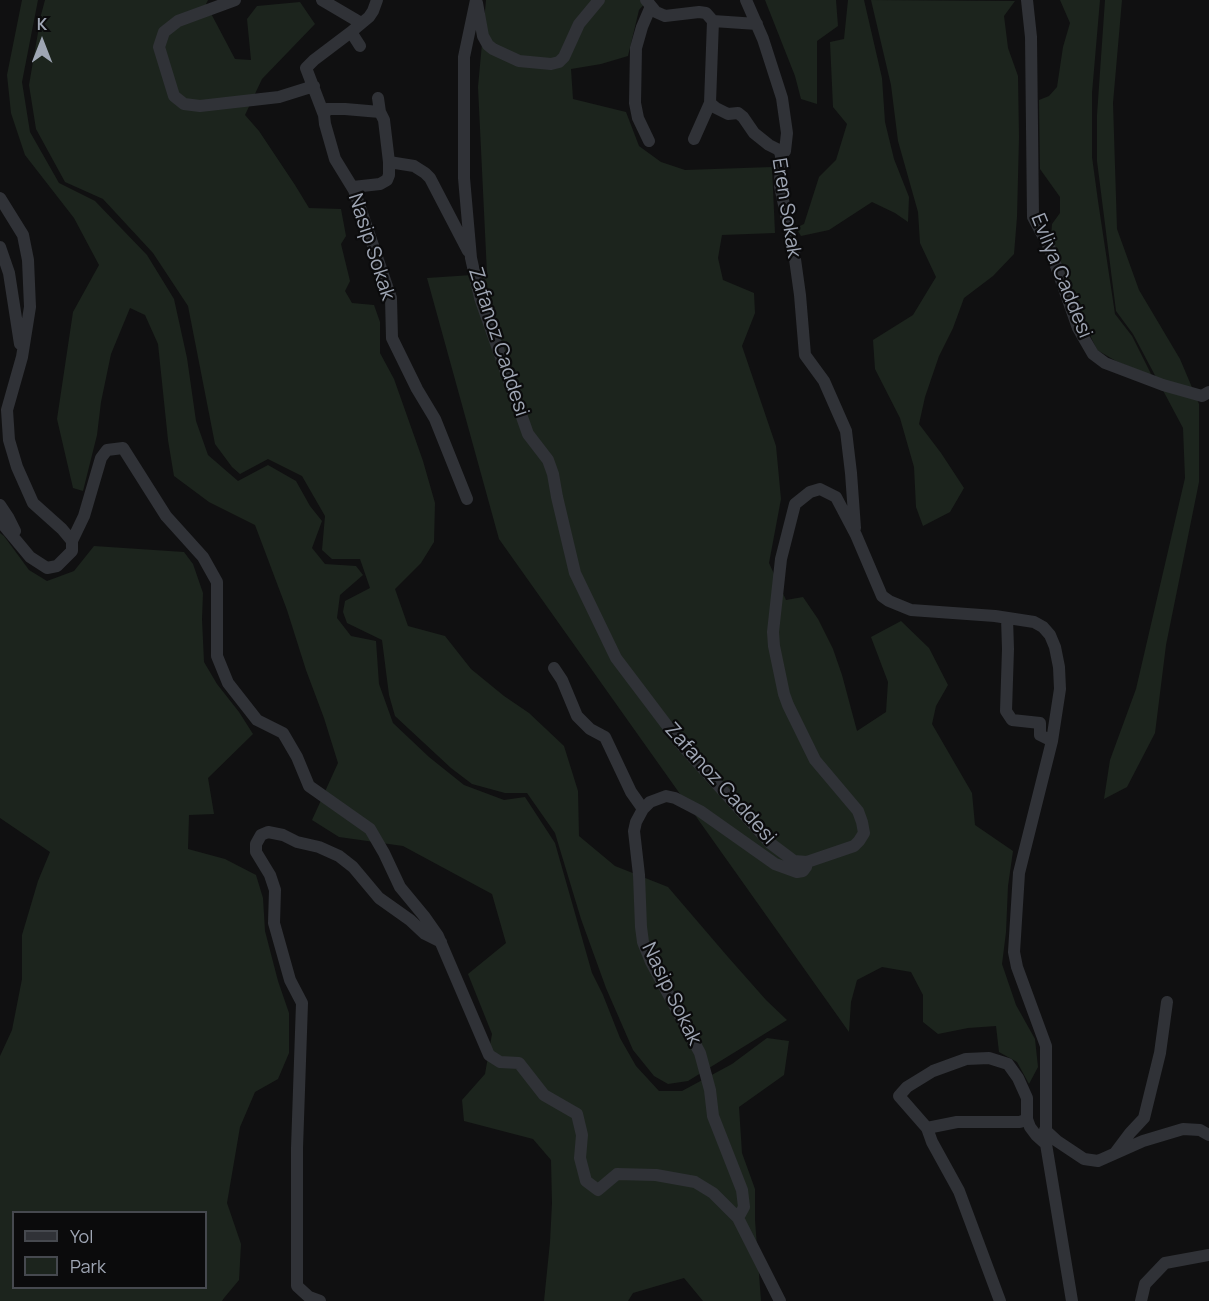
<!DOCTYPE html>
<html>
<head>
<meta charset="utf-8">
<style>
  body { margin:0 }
  #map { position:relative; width:1209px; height:1301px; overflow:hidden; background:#101011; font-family:Manrope,sans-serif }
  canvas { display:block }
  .legend { position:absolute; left:12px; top:1211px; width:195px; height:78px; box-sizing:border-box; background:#0b0b0c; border:2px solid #46494f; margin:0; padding:8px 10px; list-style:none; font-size:18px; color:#9fa6b4 }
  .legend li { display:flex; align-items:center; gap:12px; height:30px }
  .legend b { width:30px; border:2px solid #46494f }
  .north { position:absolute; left:12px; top:12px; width:60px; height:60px; -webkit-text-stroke:4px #0b0b0c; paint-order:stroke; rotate:0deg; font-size:16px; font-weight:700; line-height:24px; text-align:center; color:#9fa6b4 }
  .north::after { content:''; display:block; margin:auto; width:21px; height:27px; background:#9fa6b4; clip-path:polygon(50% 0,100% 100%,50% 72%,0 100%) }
</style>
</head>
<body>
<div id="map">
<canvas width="1209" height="1301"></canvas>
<ul class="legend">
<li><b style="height:8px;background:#303237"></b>Yol</li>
<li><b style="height:16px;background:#1c241d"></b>Park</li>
</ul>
<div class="north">K</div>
</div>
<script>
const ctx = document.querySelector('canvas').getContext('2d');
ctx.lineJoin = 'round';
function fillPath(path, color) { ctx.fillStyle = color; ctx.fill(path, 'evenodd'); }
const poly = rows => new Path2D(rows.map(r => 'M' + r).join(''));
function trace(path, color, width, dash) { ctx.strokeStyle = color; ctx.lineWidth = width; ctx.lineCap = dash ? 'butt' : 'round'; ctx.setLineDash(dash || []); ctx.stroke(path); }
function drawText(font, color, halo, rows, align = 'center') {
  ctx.font = font + ' Manrope,sans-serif'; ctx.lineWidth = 4.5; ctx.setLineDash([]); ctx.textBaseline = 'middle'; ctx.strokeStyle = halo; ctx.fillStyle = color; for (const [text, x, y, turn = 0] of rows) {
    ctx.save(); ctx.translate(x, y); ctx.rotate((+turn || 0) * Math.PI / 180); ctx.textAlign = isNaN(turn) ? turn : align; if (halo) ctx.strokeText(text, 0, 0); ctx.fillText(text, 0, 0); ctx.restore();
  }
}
fillPath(poly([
  [22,0,38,0,22,82,30,132,59,183,95,201,147,255,174,299,187,358,196,421,208,455,238,481,268,465,296,481,310,506,322,521,312,548,325,564,356,566,363,575,340,595,337,618,351,636,376,641,379,684,393,723,429,757,464,785,504,800,525,797,555,843,592,973,603,995,620,1038,636,1066,659,1091,682,1091,732,1064,767,1038,789,1041,784,1075,739,1107,742,1153,755,1189,755,1220,761,1301,703,1301,684,1278,633,1293,628,1301,544,1301,550,1242,552,1203,551,1160,533,1139,464,1121,462,1100,485,1074,492,1034,468,974,506,943,492,894,403,846,339,837,312,820,338,763,324,718,306,670,287,610,255,525,209,502,174,476,168,440,158,344,145,315,130,308,111,354,101,402,97,435,83,491,73,488,57,419,73,312,99,265,74,218,25,155,11,113,7,75],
  [45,0,208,0,206,4,235,59,251,60,247,19,257,6,300,2,315,24,262,79,245,115,259,131,295,185,309,208,341,209,346,236,341,244,350,281,345,291,352,303,374,305,380,322,380,353,394,379,423,461,435,503,434,542,421,563,395,589,408,626,445,636,471,669,504,696,529,713,564,746,578,791,579,836,615,866,668,887,728,957,766,1000,787,1020,688,1081,668,1084,654,1076,633,1050,606,988,581,919,555,833,527,793,505,793,472,784,451,768,395,716,389,695,382,640,347,623,343,612,345,601,370,588,360,559,332,559,322,550,325,516,302,476,268,459,240,474,232,467,215,444,188,306,153,253,103,199,65,182,36,129,29,85,41,15],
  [486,0,648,0,639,10,628,56,601,64,571,69,573,99,626,112,639,146,661,162,685,170,772,167,775,233,722,235,718,258,723,280,754,293,755,313,742,346,776,446,781,499,769,563,786,600,803,597,818,619,833,649,842,675,857,731,886,712,888,682,871,637,901,621,929,648,948,685,936,706,932,724,972,793,975,825,1013,851,1008,886,1006,932,1002,964,1016,1005,1035,1039,1038,1067,1029,1084,1017,1062,999,1052,996,1026,968,1028,938,1034,923,1022,923,995,911,972,882,967,857,980,851,1002,849,1032,499,539,427,278,487,274,478,87],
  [765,0,836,0,838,26,817,41,817,104,801,99,795,76],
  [848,0,864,0,882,78,885,122,894,159,909,197,908,222,895,213,872,202,829,230,801,236,796,228,804,224,819,177,836,160,847,124,833,107,830,42,844,39],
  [871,0,1015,1,1004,16,1008,48,1018,76,1019,137,1017,217,1014,254,993,276,964,298,953,328,939,356,925,397,919,424,941,453,964,488,950,512,923,526,916,507,914,467,900,418,875,369,873,340,913,315,936,277,920,243,918,212,898,141,891,85],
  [1060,0,1100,0,1092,93,1092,157,1098,201,1115,314,1132,336,1152,376,1116,361,1097,350,1082,318,1051,239,1052,224,1060,213,1060,197,1040,169,1039,100,1049,96,1057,87,1063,47,1070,23],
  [1105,0,1122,0,1113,103,1117,229,1139,290,1180,359,1199,404,1199,482,1166,645,1155,733,1127,787,1104,799,1110,760,1136,689,1185,478,1183,428,1133,334,1116,311,1097,161,1097,115],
  [0,533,4,536,29,570,47,581,74,571,94,546,184,552,193,564,203,593,202,619,204,662,217,684,239,712,253,734,208,778,214,814,189,815,188,849,225,859,256,875,263,898,265,931,278,981,289,1013,289,1053,278,1079,255,1092,240,1127,227,1203,241,1244,239,1280,224,1298,222,1301,0,1301,0,1056,12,1030,22,979,22,935,38,881,50,852,0,818],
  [14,1212,206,1212,206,1288,14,1288]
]), '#1c241d');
trace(poly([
  [235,0,178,21,164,32,159,47,174,96,184,104,200,106,279,97,314,86],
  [322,0,361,23],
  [476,0,464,57,464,178,471,258,480,298,528,434,548,460,553,474,557,497,575,573,616,658,681,744,770,843,794,861,807,862,854,846,859,841,864,833,862,822,858,811,815,760,788,705,784,694,774,646,773,632,781,559,795,504,810,492,820,489,836,497,856,535,882,596,889,601,911,610,995,616,1034,622,1043,627,1050,635,1055,647,1059,667,1060,689,1052,741,1019,873,1014,952,1017,967,1046,1046,1046,1144,1072,1301],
  [646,0,656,12,665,16,699,12,706,13,713,21,710,103,716,108,728,114,738,113,743,117,754,133,769,145,779,150,781,155,780,186,794,252,800,295,805,355,824,381,846,431,851,473,855,528],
  [746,0,763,39,782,98,787,133,785,151,781,155],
  [1027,0,1031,37,1033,217,1050,249,1078,328,1093,354,1105,363,1163,385,1202,396,1209,392],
  [477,3,483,36,488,45,493,49,519,61,551,64,559,62,564,57,579,24,599,0],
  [713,21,757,24],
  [360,46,351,32,369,17,373,11,377,0],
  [378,98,380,112,384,120,389,162,414,166,425,173,430,178,468,251],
  [380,112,345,109,327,109,324,115,325,124,335,159,354,190,391,298,392,338,417,389,435,419,467,499],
  [324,115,306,68,314,60,351,32],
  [694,139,710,103],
  [649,141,638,118,635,103,636,48,642,27,651,6],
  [353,187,380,184,387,180,389,175,389,162],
  [0,198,23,235,28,260,30,307,22,357,7,410,9,440,17,467,33,503,62,529,72,541],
  [0,247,9,273,20,344],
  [0,505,8,517,15,531],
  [0,521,30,557,47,568,57,566,72,551,72,541,84,516,101,458,107,450,123,448,166,516,203,557,217,582,217,656,228,683,257,720,283,733,297,757,309,786,370,829,384,853,400,887,424,916,438,936,489,1055,500,1062,519,1063,544,1095,577,1114,582,1135,580,1158,586,1181,598,1190,617,1174,656,1175,695,1182,713,1193,738,1218],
  [1007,618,1008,649,1006,711,1012,720,1040,723,1040,735,1052,741],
  [554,668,562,680,577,716,590,729,605,737,631,792,643,809],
  [1027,1119,1027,1098,1018,1078,1008,1064,989,1058,966,1059,933,1071,907,1087,899,1096,927,1128,957,1122,1020,1122,1027,1119,1030,1127,1036,1135,1046,1144],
  [927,1128,932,1142,959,1191,1000,1301],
  [1045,1130,1057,1141,1084,1159,1098,1161,1143,1141,1183,1129,1200,1130,1209,1135],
  [1115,1153,1130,1133,1144,1118,1160,1053,1167,1002],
  [320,1301,309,1297,297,1286,297,1148,302,1003,290,980,274,923,275,890,270,875,256,852,256,844,261,835,268,832,283,835,297,842,319,847,339,856,353,867,379,898,410,920,425,934,441,942],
  [780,1301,738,1218,744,1207,742,1190,713,1116,710,1090,700,1053,651,962,643,942,641,927,639,875,634,831,636,822,643,809,650,802,666,796,675,798,700,811,775,864,797,872,803,871,806,867,807,862],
  [1141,1301,1145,1284,1165,1263,1209,1255]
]), '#303237', 12);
drawText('20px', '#9fa6b4', '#0b0b0c', [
  ["Eren Sokak",786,208,81],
  ["Nasip Sokak",371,247,72],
  ["Evliya Caddesi",1061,276,68],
  ["Zafanoz Caddesi",498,342,72],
  ["Zafanoz Caddesi",720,784,48],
  ["Nasip Sokak",671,994,64]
]);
</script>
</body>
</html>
